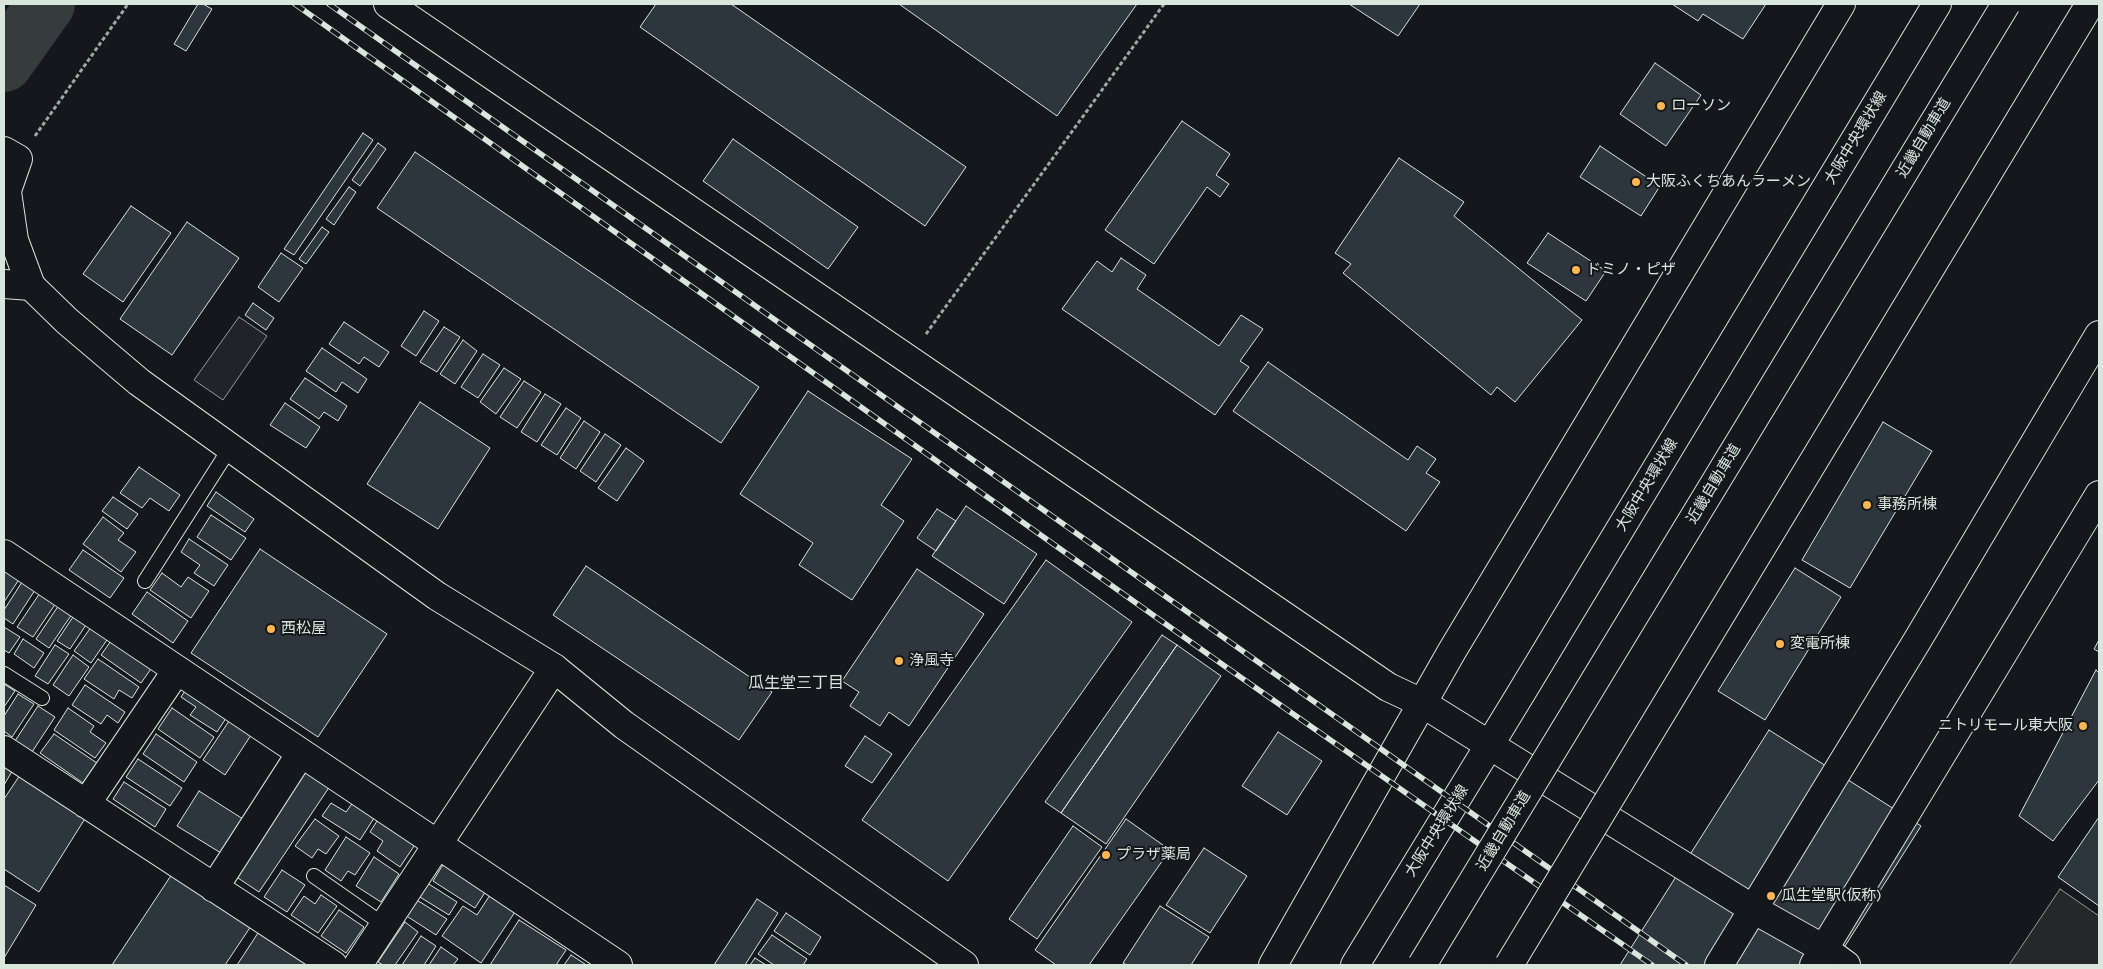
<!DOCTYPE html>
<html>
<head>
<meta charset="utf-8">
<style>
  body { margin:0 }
  #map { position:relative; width:2103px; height:969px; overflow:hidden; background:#14181c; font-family:Karla,sans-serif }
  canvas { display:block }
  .frame { position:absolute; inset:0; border:5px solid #d8e6dc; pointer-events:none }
</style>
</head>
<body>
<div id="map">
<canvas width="2103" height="969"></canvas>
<div class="frame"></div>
</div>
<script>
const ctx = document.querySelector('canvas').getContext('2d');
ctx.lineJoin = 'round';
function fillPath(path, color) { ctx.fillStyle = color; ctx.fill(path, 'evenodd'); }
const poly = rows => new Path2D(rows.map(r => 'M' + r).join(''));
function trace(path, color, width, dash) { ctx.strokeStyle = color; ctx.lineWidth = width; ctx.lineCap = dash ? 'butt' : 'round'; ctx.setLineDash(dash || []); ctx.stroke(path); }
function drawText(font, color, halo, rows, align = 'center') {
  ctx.font = font + ' Karla,"Noto Sans JP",sans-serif'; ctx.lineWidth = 4; ctx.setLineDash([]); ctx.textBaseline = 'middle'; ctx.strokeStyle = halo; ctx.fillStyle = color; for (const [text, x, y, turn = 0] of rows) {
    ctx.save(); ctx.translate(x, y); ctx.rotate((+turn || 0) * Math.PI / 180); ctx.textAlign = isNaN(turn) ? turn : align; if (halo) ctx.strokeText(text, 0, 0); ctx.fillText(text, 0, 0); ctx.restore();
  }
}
const green = poly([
  [239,317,267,336,223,400,194,380,239,317]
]);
fillPath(green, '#202428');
trace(green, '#939e99', 1);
const parking = poly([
  [2060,889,2099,916,2099,965,2009,965,2060,889]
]);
fillPath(parking, '#24282b');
trace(parking, '#939e99', 1);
trace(poly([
  [4,63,46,4]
]), '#363b3e', 58);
const building = poly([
  [198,4,203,4,212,9,186,51,174,44,198,4],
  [656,4,731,4,966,167,925,226,640,27,656,4],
  [899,4,1137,4,1057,116,899,4],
  [1349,4,1420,4,1398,36,1349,4],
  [1672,4,1766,4,1743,39,1703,14,1698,21,1672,4],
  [1655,63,1701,95,1666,146,1620,114,1655,63],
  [1182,121,1230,154,1216,175,1229,184,1220,197,1207,187,1154,264,1105,230,1182,121],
  [363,133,373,140,294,255,284,249,363,133],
  [733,139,858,227,828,269,703,181,733,139],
  [378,143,386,149,360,186,352,180,378,143],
  [1600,146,1660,186,1641,216,1580,177,1600,146],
  [415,152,759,387,721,443,377,208,415,152],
  [1399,158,1464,202,1454,216,1582,320,1515,402,1497,387,1491,395,1343,273,1351,264,1335,253,1399,158],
  [349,187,356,192,334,225,326,219,349,187],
  [131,206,171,233,123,302,83,274,131,206],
  [187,222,239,258,172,355,120,319,187,222],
  [322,227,329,232,306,264,299,259,322,227],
  [1548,233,1606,271,1586,301,1527,263,1548,233],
  [281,253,303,268,279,302,258,287,281,253],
  [1121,258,1146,275,1137,289,1219,346,1241,315,1263,329,1240,361,1249,367,1215,415,1062,309,1097,261,1112,272,1121,258],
  [253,303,274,318,266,330,245,315,253,303],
  [424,311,439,321,416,356,401,346,424,311],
  [344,322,389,352,379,367,364,357,359,364,329,344,344,322],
  [444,327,460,337,437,372,420,362,444,327],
  [463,340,477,351,455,384,440,374,463,340],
  [322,348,367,379,358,393,342,382,336,392,306,371,322,348],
  [483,354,500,365,478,398,461,387,483,354],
  [1268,362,1408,460,1417,446,1436,459,1426,473,1440,482,1406,531,1233,411,1268,362],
  [504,368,521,379,496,414,480,402,504,368],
  [305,378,347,406,338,421,324,412,319,419,290,399,305,378],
  [524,381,541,392,517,428,500,417,524,381],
  [808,391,912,459,881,505,904,521,852,600,799,565,813,543,740,494,808,391],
  [545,394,561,404,537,442,521,432,545,394],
  [420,402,490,448,438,529,367,484,420,402],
  [285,403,320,427,306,448,270,425,285,403],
  [566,408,581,418,557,455,541,445,566,408],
  [584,421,600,432,576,469,560,458,584,421],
  [1883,422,1932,451,1850,588,1802,560,1883,422],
  [605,434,621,445,596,482,580,471,605,434],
  [626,448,644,461,617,501,598,488,626,448],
  [139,467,180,495,169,511,150,498,142,508,120,493,139,467],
  [216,492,254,519,245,532,207,506,216,492],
  [113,497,138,514,127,529,102,511,113,497],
  [966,506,1037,554,1004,604,932,556,966,506],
  [937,509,956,521,936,551,917,538,937,509],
  [211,515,246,538,231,560,197,537,211,515],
  [103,517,124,533,118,540,136,552,121,572,83,544,103,517],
  [189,539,228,565,214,586,194,573,200,565,181,552,189,539],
  [260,549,387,634,318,737,191,653,260,549],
  [83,550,124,578,110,598,69,570,83,550],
  [1046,560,1132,622,948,881,862,820,1046,560],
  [4,562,22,575,4,602,4,562],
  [586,566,772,692,739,740,553,615,586,566],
  [1795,568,1841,597,1765,720,1718,691,1795,568],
  [917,569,984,614,909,726,889,712,880,726,850,706,859,692,842,681,917,569],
  [162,573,181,587,188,577,209,591,191,618,150,590,162,573],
  [24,579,37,587,13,624,4,618,4,610,24,579],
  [42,590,58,600,33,637,17,627,42,590],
  [147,592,188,621,173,643,132,614,147,592],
  [61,602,74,611,49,648,36,639,61,602],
  [77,611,90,619,70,649,57,641,77,611],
  [94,623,111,634,91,663,74,651,94,623],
  [4,627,20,637,9,653,4,650,4,627],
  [1162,635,1177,645,1061,813,1045,802,1162,635],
  [113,638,153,666,141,683,101,655,113,638],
  [23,639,44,653,34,668,14,654,23,639],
  [2099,640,2099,652,2094,649,2099,640],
  [55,645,69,654,48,684,35,676,55,645],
  [1177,645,1221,676,1106,844,1061,813,1177,645],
  [73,655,89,667,69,696,53,685,73,655],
  [98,659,139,687,132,698,119,690,114,699,84,679,98,659],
  [2096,670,2099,673,2099,780,2053,841,2019,816,2096,670],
  [4,684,15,691,4,707,4,684],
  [85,685,125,712,118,723,107,715,101,724,72,705,85,685],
  [189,685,230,712,217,732,190,715,196,707,181,697,189,685],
  [18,694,34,704,12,737,4,731,4,716,18,694],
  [38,706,55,717,32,752,15,741,38,706],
  [68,708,94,726,90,732,106,743,95,758,54,730,68,708],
  [172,708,214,737,200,758,158,729,172,708],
  [231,718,253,732,225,775,203,760,231,718],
  [1769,730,1921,826,1833,965,1620,965,1769,730],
  [1278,732,1322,761,1287,815,1242,786,1278,732],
  [54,734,97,763,83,783,40,753,54,734],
  [156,734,197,762,184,782,143,754,156,734],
  [865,736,892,754,872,783,845,766,865,736],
  [138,759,182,788,170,806,126,777,138,759],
  [4,761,14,768,4,785,4,761],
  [308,767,332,783,259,892,235,876,308,767],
  [20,775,86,817,39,892,4,869,4,799,20,775],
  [124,782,166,809,155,827,113,799,124,782],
  [199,791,243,819,221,853,177,826,199,791],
  [354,801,376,815,360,840,322,816,331,803,346,812,354,801],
  [2099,817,2099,906,2058,877,2099,817],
  [379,818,416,843,400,867,377,851,383,841,370,832,379,818],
  [315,819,339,836,326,854,318,849,312,858,295,846,315,819],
  [1126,819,1170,850,1089,965,1056,965,1035,950,1126,819],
  [1073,826,1102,847,1037,939,1009,919,1073,826],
  [346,837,370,853,355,875,348,871,341,881,325,870,346,837],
  [1204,848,1247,876,1210,933,1166,905,1204,848],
  [374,857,399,874,381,902,356,886,374,857],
  [447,858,489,886,475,908,433,881,447,858],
  [282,870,305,885,287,912,264,897,282,870],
  [172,874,251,926,225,965,112,965,172,874],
  [424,881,457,902,449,915,415,894,424,881],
  [4,885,36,905,4,958,4,885],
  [492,892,517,909,481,963,442,936,463,906,477,915,492,892],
  [321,895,337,906,318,933,291,915,304,896,315,904,321,895],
  [412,897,447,919,436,935,402,913,412,897],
  [757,899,778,913,745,965,714,965,757,899],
  [1160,906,1209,937,1191,965,1127,965,1123,963,1160,906],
  [339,910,364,927,346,953,321,936,339,910],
  [786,913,821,937,810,955,774,931,786,913],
  [519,920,566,950,556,965,490,965,519,920],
  [405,922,418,932,395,965,383,965,378,962,405,922],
  [258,933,308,965,237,965,258,933],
  [772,935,807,959,803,965,774,965,758,954,772,935],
  [421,936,436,946,424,965,402,965,421,936],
  [441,947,458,959,453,965,429,965,441,947],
  [571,955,585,964,585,965,564,965,571,955],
  [755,958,766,965,750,965,755,958]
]);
fillPath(building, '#2c363c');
trace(building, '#d8e6dc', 1);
const lane = poly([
  [145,581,230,448],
  [4,674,42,698],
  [314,876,384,925]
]);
const street = poly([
  [4,151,18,159,4,199],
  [4,284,31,286,14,240,7,192],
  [4,554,618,965],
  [4,750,333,965],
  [86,804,177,670],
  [214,888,301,753],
  [358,965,554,668]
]);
const secondary = poly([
  [388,4,1388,687,1422,703,1753,909,1824,949,1846,965],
  [31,286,67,321,139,382,437,596,554,668,624,725,964,965]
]);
const primary = poly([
  [1273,965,1452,651,1841,4],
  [1355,965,1520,695,1937,4],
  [1719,965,1917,641,2099,335],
  [1814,965,2099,495]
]);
trace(lane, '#d8e6dc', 16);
trace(street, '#d8e6dc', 30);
trace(secondary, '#d8e6dc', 30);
trace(primary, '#d8e6dc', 30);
trace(poly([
  [35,136,128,4],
  [926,334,1164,4]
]), '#9da8a2', 3, [4, 2.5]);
trace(lane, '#14181c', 14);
trace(street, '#14181c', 28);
trace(secondary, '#14181c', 28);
trace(primary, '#14181c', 28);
const rail = poly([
  [295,4,1226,667,1652,965],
  [329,4,1686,965]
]);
trace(rail, '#d8e6dc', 5.5);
trace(rail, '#14181c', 4, [11]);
const highwayBridge = poly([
  [1422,965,2006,4],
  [1509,965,2090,4]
]);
trace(highwayBridge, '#d8e6dc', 30, []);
trace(highwayBridge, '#14181c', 28);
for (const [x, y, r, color] of [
  [1661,106,5,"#ffb74d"],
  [1636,182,5,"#ffb74d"],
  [1576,270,5,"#ffb74d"],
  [1867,505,5,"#ffb74d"],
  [271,629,5,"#ffb74d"],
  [1780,644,5,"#ffb74d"],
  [899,661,5,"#ffb74d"],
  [2083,726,5,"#ffb74d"],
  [1106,855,5,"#ffb74d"],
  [1771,896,5,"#ffb74d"]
]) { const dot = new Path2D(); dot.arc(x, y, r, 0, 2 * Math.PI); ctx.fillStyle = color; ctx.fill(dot); trace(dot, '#14181c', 2); }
drawText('15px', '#d8e6dc', '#14181c', [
  ["ローソン",1671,106],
  ["大阪ふくちあんラーメン",1646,182],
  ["ドミノ・ピザ",1586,270],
  ["事務所棟",1877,505],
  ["西松屋",281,629],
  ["変電所棟",1790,644],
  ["浄風寺",909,661],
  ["ニトリモール東大阪",2073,726,"right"],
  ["プラザ薬局",1116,855],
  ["瓜生堂駅(仮称)",1781,896]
], 'left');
drawText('15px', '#d8e6dc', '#14181c', [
  ["大阪中央環状線",1856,138,-59],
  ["近畿自動車道",1924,138,-59],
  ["近畿自動車道",1714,484,-59],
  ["大阪中央環状線",1647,485,-59],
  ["大阪中央環状線",1437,831,-58],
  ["近畿自動車道",1504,831,-59]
]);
drawText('16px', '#d8e6dc', '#14181c', [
  ["瓜生堂三丁目",796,683]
]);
</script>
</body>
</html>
